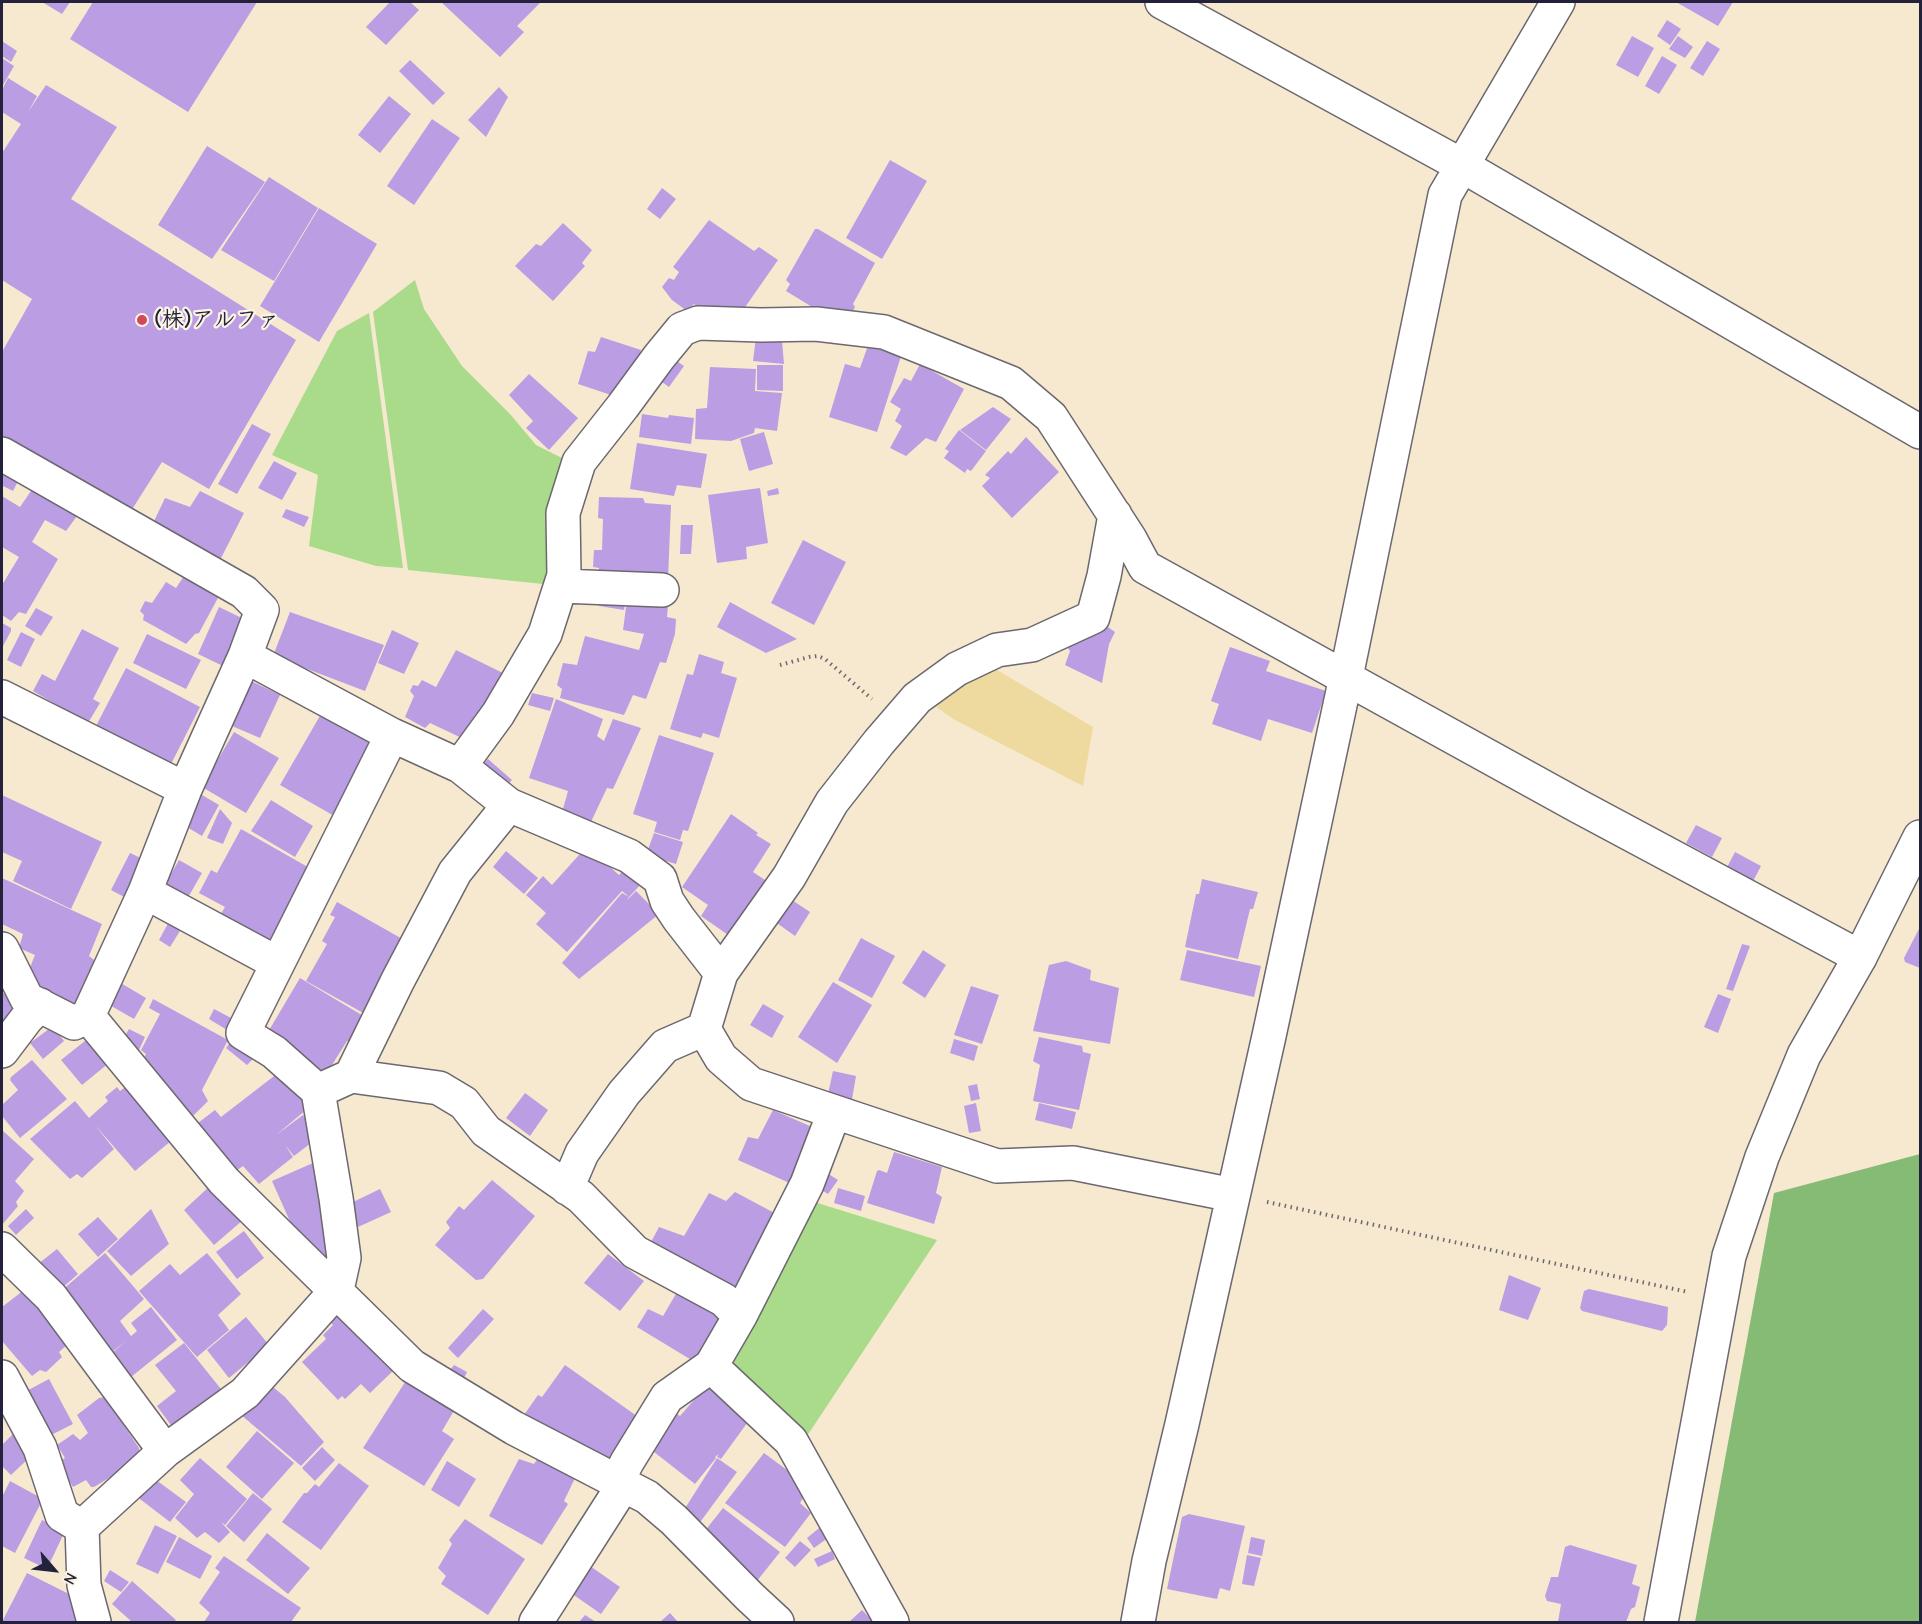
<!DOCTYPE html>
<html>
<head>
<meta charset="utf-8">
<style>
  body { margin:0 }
  #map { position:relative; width:1922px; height:1624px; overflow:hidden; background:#f6e9d0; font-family:"Comic Neue",sans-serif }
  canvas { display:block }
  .frame { position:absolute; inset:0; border:3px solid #22223b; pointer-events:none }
  .north { position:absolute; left:24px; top:1540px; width:60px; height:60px; -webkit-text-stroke:4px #fcf5e5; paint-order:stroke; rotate:118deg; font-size:16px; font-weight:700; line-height:24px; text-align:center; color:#22223b }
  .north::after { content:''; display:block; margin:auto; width:21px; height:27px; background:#22223b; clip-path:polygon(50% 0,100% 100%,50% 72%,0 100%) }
</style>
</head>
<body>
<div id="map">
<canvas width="1922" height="1624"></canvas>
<div class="frame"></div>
<div class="north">N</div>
</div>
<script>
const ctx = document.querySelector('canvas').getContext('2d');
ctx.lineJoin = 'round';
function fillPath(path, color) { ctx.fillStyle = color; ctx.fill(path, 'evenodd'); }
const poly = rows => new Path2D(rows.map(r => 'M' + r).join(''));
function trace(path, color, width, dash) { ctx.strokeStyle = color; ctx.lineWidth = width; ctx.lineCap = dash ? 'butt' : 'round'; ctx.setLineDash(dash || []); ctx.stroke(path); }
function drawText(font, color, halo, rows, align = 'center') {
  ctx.font = font + ' "Comic Neue","Klee One",sans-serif'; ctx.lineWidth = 4.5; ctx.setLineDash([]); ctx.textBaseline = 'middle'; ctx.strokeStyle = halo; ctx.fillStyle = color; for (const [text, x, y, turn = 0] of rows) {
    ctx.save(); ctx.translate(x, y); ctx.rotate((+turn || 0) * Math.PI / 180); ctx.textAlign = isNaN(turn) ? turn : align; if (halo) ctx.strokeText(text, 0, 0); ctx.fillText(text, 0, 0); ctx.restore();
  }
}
fillPath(poly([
  [415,280,424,309,462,366,510,414,536,445,566,460,553,585,408,570,373,312],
  [369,313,403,568,376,566,309,546,318,475,272,455,337,331],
  [811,1201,937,1240,805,1439,721,1364]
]), '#a9db8a');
fillPath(poly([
  [1920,1154,1920,1622,1695,1622,1774,1193]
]), '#86bb76');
fillPath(poly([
  [992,667,1093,727,1083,786,955,720,936,707,956,681]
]), '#eeda9e');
fillPath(poly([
  [42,2,70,2,62,14],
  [93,2,257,2,188,112,70,39],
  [390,2,410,2,419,10,386,45,366,27],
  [441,2,541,2,517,26,524,32,500,57],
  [1676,2,1733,2,1718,26],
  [1667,20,1681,29,1670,45,1657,36],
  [1632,36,1654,48,1638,77,1616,65],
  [1678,36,1693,47,1685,58,1669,49],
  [2,41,17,51,11,62,2,56],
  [1707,41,1720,49,1703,76,1690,68],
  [1662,56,1677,65,1659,94,1645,86],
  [2,58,14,66,2,87],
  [410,60,445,93,433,105,399,71],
  [8,78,37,96,28,112,46,85,117,127,71,199,296,340,209,489,162,462,126,519,2,446,2,352,32,299,2,280,2,153,21,124,2,112,2,90],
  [499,87,508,97,486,137,468,120],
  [389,96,411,114,380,153,358,135],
  [432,119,460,138,414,205,387,186],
  [207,146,265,182,212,259,158,225],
  [890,160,927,181,882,259,846,238],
  [269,177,318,208,274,281,221,250],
  [662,188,676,199,660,219,647,209],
  [319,208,377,244,319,342,260,306],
  [709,220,754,251,759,247,778,260,741,313,726,315,712,306,705,312,694,304,687,311,672,300,662,287,669,278,674,280,679,272,673,267],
  [563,223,592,250,582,263,585,266,553,301,515,266,536,244,541,246],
  [815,229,818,229,875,263,853,304,855,307,849,318,830,318,786,291,790,284,786,280],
  [601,337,641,350,632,380,620,398,578,384,588,351,595,352],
  [756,337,782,341,784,364,753,361],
  [870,340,903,350,877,432,829,417,845,364,860,368],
  [674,359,684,366,669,387,659,380],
  [920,364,964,389,936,442,926,438,906,456,890,448,902,426,895,421,901,409,890,402,904,378,911,381],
  [757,365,783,365,783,391,757,390],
  [710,367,756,369,755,391,782,393,777,431,755,428,754,433,731,441,695,439,696,409,707,408],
  [529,374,578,418,549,450,526,428,533,421,509,395],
  [993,407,1011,419,986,450,960,430],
  [642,414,668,418,669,415,694,418,691,444,639,437],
  [252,424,271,434,237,494,218,484],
  [959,430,986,451,971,471,967,469,965,473,944,458,949,451,945,449],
  [764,432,773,464,749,471,740,439],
  [1026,437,1059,472,1012,518,982,486,990,478,985,475,1008,451,1011,454],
  [637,443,707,454,701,488,677,485,674,496,630,489],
  [274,461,297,473,282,500,258,488],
  [2,471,18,481,13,491,3,486,2,489],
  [33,488,77,516,66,531,45,520,32,542,58,559,26,614,19,612,11,621,2,615,2,585,19,557,2,547,2,496,20,507],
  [760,488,768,543,746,547,747,559,717,563,708,495],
  [778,488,779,494,768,496,767,491],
  [200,491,244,513,216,568,148,534,165,498,190,507],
  [599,497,643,498,645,503,671,505,668,579,599,577,599,568,593,567,594,550,602,550,603,519,598,518],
  [286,509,309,517,304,527,282,517],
  [681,525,693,525,691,554,680,554],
  [803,540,846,562,814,625,771,603],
  [184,576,219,596,199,633,195,634,186,644,143,620,144,615,140,611,145,601,152,603,166,582,176,588],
  [599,596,626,599,624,610,599,606],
  [627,600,668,605,667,617,676,619,675,634,666,663,660,662,646,699,633,695,624,715,560,698,562,689,557,685,563,663,577,665,585,636,639,650,644,634,623,630],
  [730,602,797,639,766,653,717,627],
  [219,607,248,621,227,668,198,654],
  [36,608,53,617,41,636,25,626],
  [290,612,384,645,365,691,273,656],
  [2,623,11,628,11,631,2,648],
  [1102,623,1115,632,1109,644,1102,683,1065,665,1070,651,1067,647,1089,633,1093,635],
  [82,629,119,648,93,699,100,703,88,723,33,691,42,674,55,681],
  [392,630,419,643,404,674,378,663],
  [21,632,35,639,21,667,7,660],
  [147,634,201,660,186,689,133,663],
  [1230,647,1270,661,1266,671,1326,691,1312,733,1268,719,1261,741,1212,724,1219,704,1211,701],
  [456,650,507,675,468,741,430,723,425,728,405,717,414,696,410,691,413,685,418,686,422,680,436,687],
  [699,654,724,662,721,673,737,678,719,738,703,733,701,738,670,729,687,674,693,675],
  [126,668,200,707,170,766,96,726],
  [247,679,280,695,260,738,225,723],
  [532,693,554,698,550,711,528,705],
  [556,699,603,719,597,736,604,741,613,719,641,728,613,789,607,788,589,826,561,816,568,791,529,778],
  [321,714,375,744,336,817,280,785],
  [234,732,279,758,246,813,202,787],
  [659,735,714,753,688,831,683,830,680,840,654,832,657,822,633,814],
  [488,759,512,780,503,790,478,770],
  [197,792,219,805,202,836,180,823],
  [2,795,102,842,71,909,13,881,22,861,2,852],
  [271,800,313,826,295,857,251,831],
  [220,809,232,823,223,844,207,838],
  [731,814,758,833,756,835,771,844,753,872,768,882,731,937,701,916,708,905,682,887],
  [1696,825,1722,838,1712,857,1686,843],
  [241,829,313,870,269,948,218,919,225,907,199,893,211,870,217,873],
  [654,833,683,842,676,864,646,855],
  [587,846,619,875,626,868,642,883,629,897,622,891,567,952,536,924,546,913,526,895,543,876,552,885],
  [506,851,538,878,524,894,493,867],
  [1735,852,1761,866,1749,889,1723,875],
  [130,853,147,861,128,899,111,890],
  [179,860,202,873,186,901,163,888],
  [2,878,102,924,89,956,98,963,77,1005,34,985,27,975,35,955,19,948,23,934,2,924],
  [1202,879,1258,892,1253,909,1250,909,1238,959,1185,947,1196,894,1199,894],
  [636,891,659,914,579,979,562,963,622,893,629,897,627,900],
  [789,898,810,912,795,936,774,921],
  [337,902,406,941,365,1014,306,981,327,944,322,941,335,917,330,915],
  [171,918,183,926,170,947,159,940],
  [1920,927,1920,968,1905,962,1904,958],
  [861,938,895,956,872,998,838,980],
  [1742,944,1750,946,1733,991,1726,989],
  [923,950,946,965,925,998,902,983],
  [1187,950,1261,966,1254,997,1180,980],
  [1066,961,1091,970,1090,980,1119,988,1110,1044,1033,1031,1049,965],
  [300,978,365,1017,350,1042,347,1041,327,1073,299,1057,301,1053,268,1032],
  [119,982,146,998,134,1019,106,1003],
  [833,982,872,1005,837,1063,798,1037],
  [971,986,999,995,982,1044,954,1035],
  [2,992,21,1006,2,1032],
  [1718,994,1731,999,1718,1033,1704,1027],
  [153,999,228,1040,202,1090,208,1101,191,1118,141,1063,146,1054,141,1050,160,1014,149,1008],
  [763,1004,784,1016,772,1038,750,1025],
  [214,1009,233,1019,227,1030,209,1019],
  [53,1026,64,1041,43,1059,30,1043],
  [129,1029,145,1037,139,1050,123,1039],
  [95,1033,115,1058,82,1085,61,1060],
  [235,1036,257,1055,247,1065,226,1048],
  [1039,1037,1082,1046,1083,1052,1091,1054,1079,1110,1033,1101,1040,1065,1033,1061],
  [954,1039,978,1046,974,1061,950,1053],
  [32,1060,67,1099,20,1138,2,1116,2,1105,18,1090,10,1080,11,1077],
  [833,1071,856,1076,851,1105,827,1099],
  [278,1073,312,1105,276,1135,303,1115,319,1137,294,1156,285,1145,293,1157,259,1184,243,1166,232,1174,194,1126,215,1110,221,1117],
  [132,1082,178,1135,135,1171,95,1125,114,1149,82,1178,77,1174,70,1179,30,1139,75,1101,89,1118,108,1101,105,1097,117,1087,120,1091],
  [977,1084,980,1099,971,1101,968,1086],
  [525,1093,548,1110,530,1136,506,1118],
  [976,1103,981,1131,969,1133,964,1106],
  [1039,1103,1076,1112,1072,1129,1035,1120],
  [773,1110,819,1130,794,1185,738,1160,748,1137,758,1139],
  [2,1130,34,1159,15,1181,24,1191,16,1202,18,1206,2,1225],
  [894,1152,942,1167,936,1193,942,1197,934,1224,867,1203,877,1171,879,1170,887,1173],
  [313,1163,328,1196,333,1254,327,1261,296,1235,272,1181],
  [824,1171,838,1180,828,1194,815,1186],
  [492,1180,535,1216,483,1279,476,1280,435,1245,450,1228,446,1222,459,1206,464,1210],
  [211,1185,243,1220,214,1245,184,1210],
  [838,1188,865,1196,861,1211,834,1203],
  [380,1189,391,1212,358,1227,347,1205],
  [735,1192,780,1216,741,1294,649,1246,659,1227,684,1236,709,1193,726,1201],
  [26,1209,34,1218,16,1235,8,1226],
  [151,1209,169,1244,131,1276,107,1251],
  [98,1217,118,1239,98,1257,78,1234],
  [244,1231,264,1258,237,1279,216,1252],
  [57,1249,78,1274,60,1290,38,1264],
  [105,1253,144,1299,120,1321,131,1336,137,1331,131,1323,151,1307,177,1340,131,1377,112,1353,127,1340,112,1352,60,1292],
  [207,1253,241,1294,218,1315,229,1330,197,1357,139,1291,170,1264,180,1275],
  [608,1254,644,1281,620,1311,584,1283],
  [1509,1275,1541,1288,1528,1320,1499,1310],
  [680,1287,724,1320,698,1364,637,1327,648,1309,663,1316],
  [1589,1289,1668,1307,1667,1325,1662,1331,1582,1311,1580,1308,1584,1291],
  [24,1290,70,1342,59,1352,62,1357,46,1372,40,1370,32,1376,2,1341,2,1307],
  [483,1309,494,1319,458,1358,448,1348],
  [340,1310,396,1368,370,1393,361,1384,345,1399,342,1396,338,1400,302,1362,326,1339,323,1335,333,1325,329,1321],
  [246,1317,269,1345,229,1378,207,1350],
  [184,1343,221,1389,173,1428,157,1406,176,1391,155,1365],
  [454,1365,467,1372,460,1386,445,1377],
  [565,1365,641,1419,611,1462,573,1449,524,1415,538,1395,542,1397],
  [49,1379,73,1424,43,1439,19,1395],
  [407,1379,455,1409,442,1431,454,1439,424,1486,363,1448],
  [267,1382,285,1397,324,1442,301,1466,240,1414],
  [707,1385,750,1419,721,1459,717,1457,719,1454,715,1457,716,1458,695,1484,649,1448,674,1412,680,1416],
  [105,1397,139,1448,139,1460,94,1487,91,1487,86,1480,73,1487,59,1465,58,1462,65,1458,57,1445,73,1434,80,1440,88,1433,77,1415,99,1398],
  [18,1429,29,1458,11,1475,2,1466,2,1445],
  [257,1431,294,1463,262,1499,226,1467],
  [322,1447,335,1460,315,1481,302,1468],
  [764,1453,810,1487,800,1503,811,1513,785,1547,725,1503],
  [540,1455,577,1474,564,1501,568,1504,542,1545,489,1516,519,1459,534,1464],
  [200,1458,247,1499,225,1525,221,1522,230,1532,219,1543,205,1532,197,1538,175,1518,194,1494,180,1480],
  [717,1458,737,1472,698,1525,682,1513],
  [447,1461,476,1479,459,1507,431,1490],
  [339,1463,369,1486,321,1550,282,1522,304,1493,307,1493,315,1484,319,1487],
  [152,1477,186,1502,170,1522,136,1496],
  [10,1481,43,1499,15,1553,2,1546,2,1497],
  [253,1493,272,1509,244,1542,226,1526],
  [723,1508,780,1552,753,1586,704,1532],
  [1189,1514,1245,1526,1230,1591,1220,1588,1217,1599,1167,1589,1182,1517],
  [465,1519,525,1559,488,1615,441,1584,446,1576,438,1568,452,1544,449,1540],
  [42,1520,65,1531,47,1569,24,1558],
  [824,1524,832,1535,814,1548,807,1538],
  [155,1525,177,1536,158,1574,136,1564],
  [267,1533,310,1568,288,1594,246,1560],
  [179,1537,212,1556,200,1579,166,1562],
  [1251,1537,1265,1540,1262,1556,1248,1553],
  [800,1541,811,1550,795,1567,785,1558],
  [1570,1545,1637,1565,1632,1584,1640,1587,1635,1607,1631,1609,1626,1622,1558,1622,1561,1604,1547,1601,1545,1596,1551,1577,1558,1577,1565,1547],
  [832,1551,835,1559,818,1567,814,1559],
  [1247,1555,1261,1558,1254,1586,1242,1584],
  [224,1556,301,1608,291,1622,204,1622,210,1613,199,1603,220,1572,215,1568],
  [590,1566,620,1587,601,1614,571,1593],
  [110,1570,129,1582,121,1592,104,1581],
  [27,1573,79,1599,77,1622,2,1622],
  [132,1581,176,1620,174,1622,132,1622,112,1604],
  [862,1610,874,1622,849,1622],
  [670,1613,678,1622,660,1622],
  [585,1615,596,1622,579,1622]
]), '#bb9de3');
const street = poly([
  [1162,2,1461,165,1920,432],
  [2,454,244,592,262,610,245,656,392,735,460,766,509,805,455,872,398,980,351,1076,318,1091,336,1198,344,1258,337,1290,245,1393,165,1451,82,1527,84,1585,94,1622],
  [561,586,662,590],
  [2,697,185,789],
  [460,766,498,714,545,634,564,575,563,513,579,462,623,406,659,357,682,329,698,323,761,325,816,324,884,332,1011,383,1051,417,1130,539,1145,567,1578,806,1860,957],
  [509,805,629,856,660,879,667,901,679,919,721,973,704,1029,721,1058,751,1084,997,1166,1073,1163,1233,1195],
  [145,892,277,963],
  [2,949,27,999,74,1023,88,1016,224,1181,412,1366,514,1428,647,1497,674,1520,750,1597,777,1622],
  [721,973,789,877,832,802,879,742,917,698,957,669,997,650,1032,645,1093,617,1104,576,1115,515],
  [88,1016,145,892,185,789,245,656],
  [2,1051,27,1018,40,1005],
  [351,1076,439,1088,464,1103,486,1131,581,1197,635,1252,724,1300,740,1316],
  [318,1091,274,1052,243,1033,392,735],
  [567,1188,582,1153,624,1093,665,1046,704,1029],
  [2,1249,51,1297,165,1451],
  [711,1366,791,1441,892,1622],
  [2,1377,40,1448,62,1515,82,1527],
  [618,1480,627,1462,667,1397,711,1366,740,1316,807,1184,834,1113],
  [536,1622,624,1484],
  [1138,1622,1149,1561,1182,1424,1269,1036,1346,677,1445,195,1558,2]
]);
const secondary = poly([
  [1661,1622,1729,1256,1762,1157,1804,1055,1860,957,1920,837]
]);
trace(street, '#6c686f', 36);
trace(secondary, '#6c686f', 36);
trace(poly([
  [780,665,809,657,818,656,825,659,872,699],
  [1267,1202,1688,1292]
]), '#6c686f', 4, [1.5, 4.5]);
trace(street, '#fff', 33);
trace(secondary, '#fff', 33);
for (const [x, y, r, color] of [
  [142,320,6,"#d1495b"]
]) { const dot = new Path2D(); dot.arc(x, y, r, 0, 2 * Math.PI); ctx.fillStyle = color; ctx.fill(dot); trace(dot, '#fcf5e5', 2); }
drawText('bold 22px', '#22223b', '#fcf5e5', [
  ["(株)アルファ",154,320]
], 'left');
</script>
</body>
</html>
